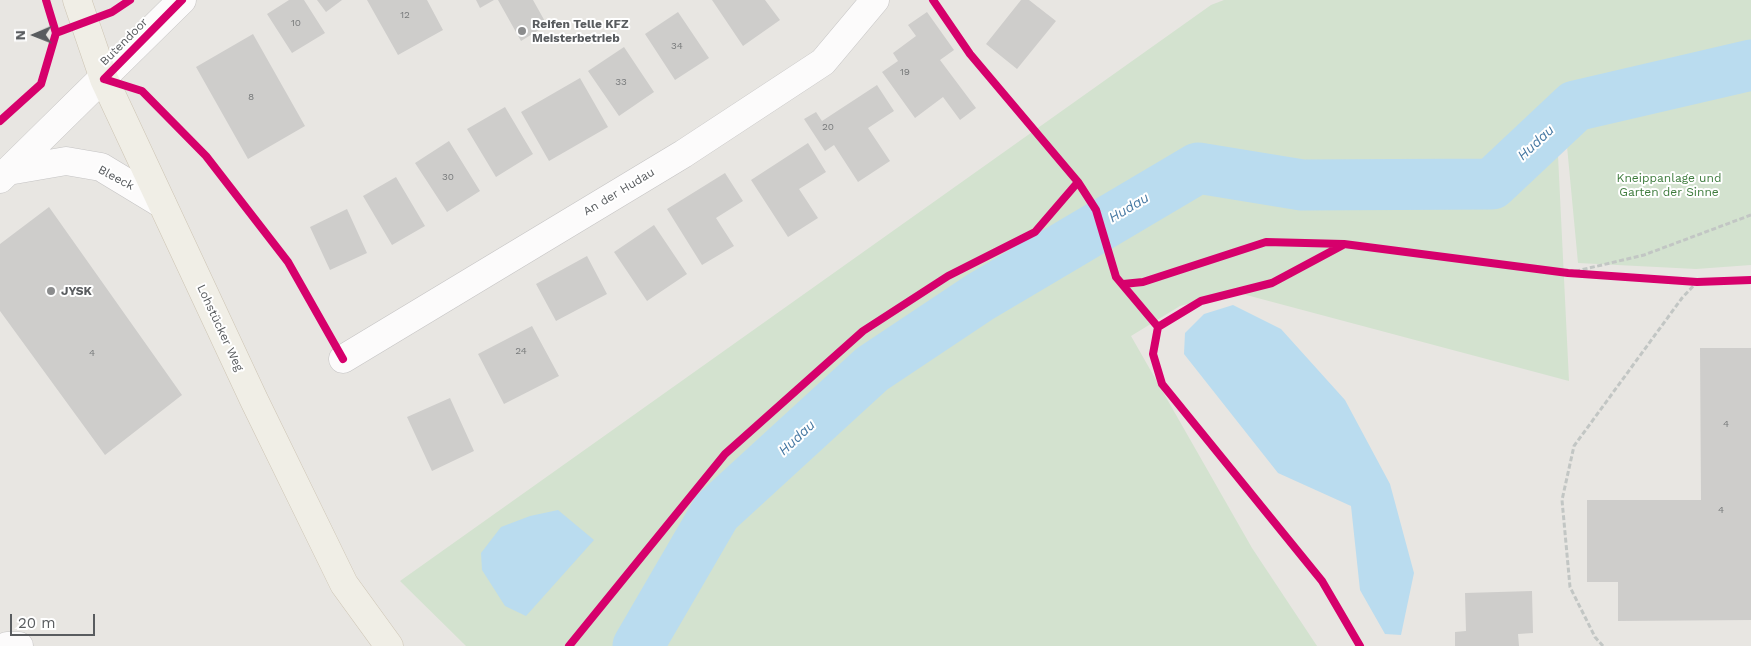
<!DOCTYPE html>
<html>
<head>
<meta charset="utf-8">
<style>
  body { margin:0 }
  #map { position:relative; width:1751px; height:646px; overflow:hidden; background:#e8e6e2; font-family:"Work Sans",sans-serif }
  canvas { display:block }
  .north { position:absolute; left:10px; top:10px; width:50px; height:50px; -webkit-text-stroke:4px #fff; paint-order:stroke; rotate:269deg; font-size:14px; font-weight:700; line-height:20px; text-align:center; color:#595c5f }
  .north::after { content:''; display:block; margin:auto; width:18px; height:22px; background:#595c5f; clip-path:polygon(50% 0,100% 100%,50% 72%,0 100%) }
  .scale { position:absolute; left:10px; top:614px; width:85px; height:22px; box-sizing:border-box; border:2px solid #595c5f; border-top:0; padding-left:6px; font-size:15px; line-height:18px; white-space:nowrap; color:#595c5f; -webkit-text-stroke:4px #fff; paint-order:stroke }
</style>
</head>
<body>
<div id="map">
<canvas width="1751" height="646"></canvas>
<div class="north">N</div>
<div class="scale">20 m</div>
</div>
<script>
const ctx = document.querySelector('canvas').getContext('2d');
ctx.lineJoin = 'round';
function fillPath(path, color) { ctx.fillStyle = color; ctx.fill(path, 'evenodd'); }
const poly = rows => new Path2D(rows.map(r => 'M' + r).join(''));
function trace(path, color, width, dash) { ctx.strokeStyle = color; ctx.lineWidth = width; ctx.lineCap = dash ? 'butt' : 'round'; ctx.setLineDash(dash || []); ctx.stroke(path); }
function drawText(font, color, halo, rows, align = 'center') {
  ctx.font = font + ' "Work Sans",sans-serif'; ctx.lineWidth = 4; ctx.setLineDash([]); ctx.textBaseline = 'middle'; ctx.strokeStyle = halo; ctx.fillStyle = color; for (const [text, x, y, turn = 0] of rows) {
    ctx.save(); ctx.translate(x, y); ctx.rotate((+turn || 0) * Math.PI / 180); ctx.textAlign = isNaN(turn) ? turn : align; if (halo) ctx.strokeText(text, 0, 0); ctx.fillText(text, 0, 0); ctx.restore();
  }
}
fillPath(poly([
  [1224,0,1751,0,1751,49,1555,94,1569,381,1235,292,1180,306,1131,336,1252,548,1317,646,466,646,400,581,1211,5],
  [1751,80,1751,265,1696,269,1578,263,1565,125]
]), '#d3e2cf');
fillPath(poly([
  [1233,305,1281,329,1345,400,1390,484,1414,573,1401,635,1385,634,1360,590,1351,506,1278,473,1184,354,1185,333,1204,314],
  [558,510,594,540,526,616,505,606,482,570,481,553,501,527,530,516]
]), '#badcef');
trace(poly([
  [638,646,716,512,872,369,980,297,1198,168,1302,185,1492,184,1575,106,1751,65]
]), '#badcef', 51);
fillPath(poly([
  [289,0,304,0,325,33,292,53,267,14],
  [317,0,342,0,326,12],
  [367,0,427,0,443,30,398,55],
  [476,0,494,0,480,8],
  [498,0,533,0,547,25,521,41],
  [712,0,765,0,780,20,743,46],
  [1021,0,1029,0,1056,21,1017,69,986,44],
  [678,12,709,58,675,80,645,34],
  [927,12,954,50,940,60,976,108,960,120,943,97,915,118,882,72,898,61,893,53,916,36,908,25],
  [253,34,305,126,248,159,196,67],
  [624,47,654,92,619,116,588,71],
  [580,78,608,127,549,161,521,112],
  [877,85,894,111,868,128,890,161,858,182,834,145,825,151,804,119,816,112,822,121],
  [505,107,533,154,496,177,467,129],
  [449,141,480,191,447,212,415,163],
  [808,143,826,172,799,189,818,218,788,237,751,180],
  [725,173,743,201,716,218,734,246,702,265,667,209],
  [396,177,425,226,392,245,363,196],
  [49,207,182,395,105,455,0,311,0,244],
  [347,209,367,253,330,270,310,227],
  [654,225,687,274,647,301,614,252],
  [587,256,607,294,556,321,536,284],
  [532,326,559,376,504,404,478,354],
  [1700,348,1751,348,1751,620,1618,621,1618,582,1587,582,1587,500,1701,500],
  [450,398,474,451,432,471,407,417],
  [1532,591,1533,633,1518,634,1519,646,1455,646,1455,632,1466,631,1465,593]
]), '#cecdcb');
const minor = poly([
  [8,171,66,161,101,167,162,204],
  [0,179,182,0],
  [343,359,683,154,823,62,875,0],
  [7,646,19,646]
]);
const major = poly([
  [77,0,104,79,254,400,344,584,389,646]
]);
trace(minor, '#c4c3c3', 29);
trace(major, '#cdc4b3', 29);
trace(poly([
  [1568,273,1644,255,1751,215],
  [1603,646,1595,637,1570,587,1562,500,1574,446,1682,298,1697,282]
]), '#c2c6c4', 3, [5, 2.5]);
trace(minor, '#fcfbfb', 28);
trace(major, '#f0eee6', 28);
trace(poly([
  [933,0,970,54,1078,182,1096,210,1116,277,1158,327],
  [56,33,112,12,130,0],
  [104,79,142,91,206,156,288,262,343,359],
  [104,79,182,0],
  [0,121,41,84,56,33,46,0],
  [1343,245,1272,283,1201,301,1158,327,1153,354,1162,384,1322,581,1360,646],
  [1123,284,1143,282,1266,242,1344,244,1568,273,1697,282,1751,280],
  [569,646,725,454,863,331,948,276,1035,232,1078,182]
]), '#d6006c', 8);
for (const [x, y, r, color] of [
  [522,31,5,"#8b8c8d"],
  [51,291,5,"#8b8c8d"]
]) { const dot = new Path2D(); dot.arc(x, y, r, 0, 2 * Math.PI); ctx.fillStyle = color; ctx.fill(dot); trace(dot, '#fff', 2); }
drawText('10px', '#787a7b', null, [
  ["12",405,15],
  ["10",296,23],
  ["34",677,46],
  ["19",905,72],
  ["33",621,82],
  ["8",251,97],
  ["20",828,127],
  ["30",448,177],
  ["24",521,351],
  ["4",92,353],
  ["4",1726,424],
  ["4",1721,510]
]);
drawText('bold 12px', '#595c5f', '#fff', [
  ["Reifen Telle KFZ",532,24],
  ["Meisterbetrieb",532,38],
  ["JYSK",61,291]
], 'left');
drawText('12px', '#595c5f', '#fff', [
  ["Butendoor",124,42,-45],
  ["Bleeck",116,178,28],
  ["An der Hudau",619,192,-31],
  ["Lohstücker Weg",220,328,65]
]);
drawText('12px', '#3d7b3c', '#fff', [
  ["Kneippanlage und",1669,178],
  ["Garten der Sinne",1669,192]
]);
drawText('italic 14px', '#4779a3', '#fff', [
  ["Hudau",1536,143,-43],
  ["Hudau",1129,208,-31],
  ["Hudau",797,438,-43]
]);
</script>
</body>
</html>
